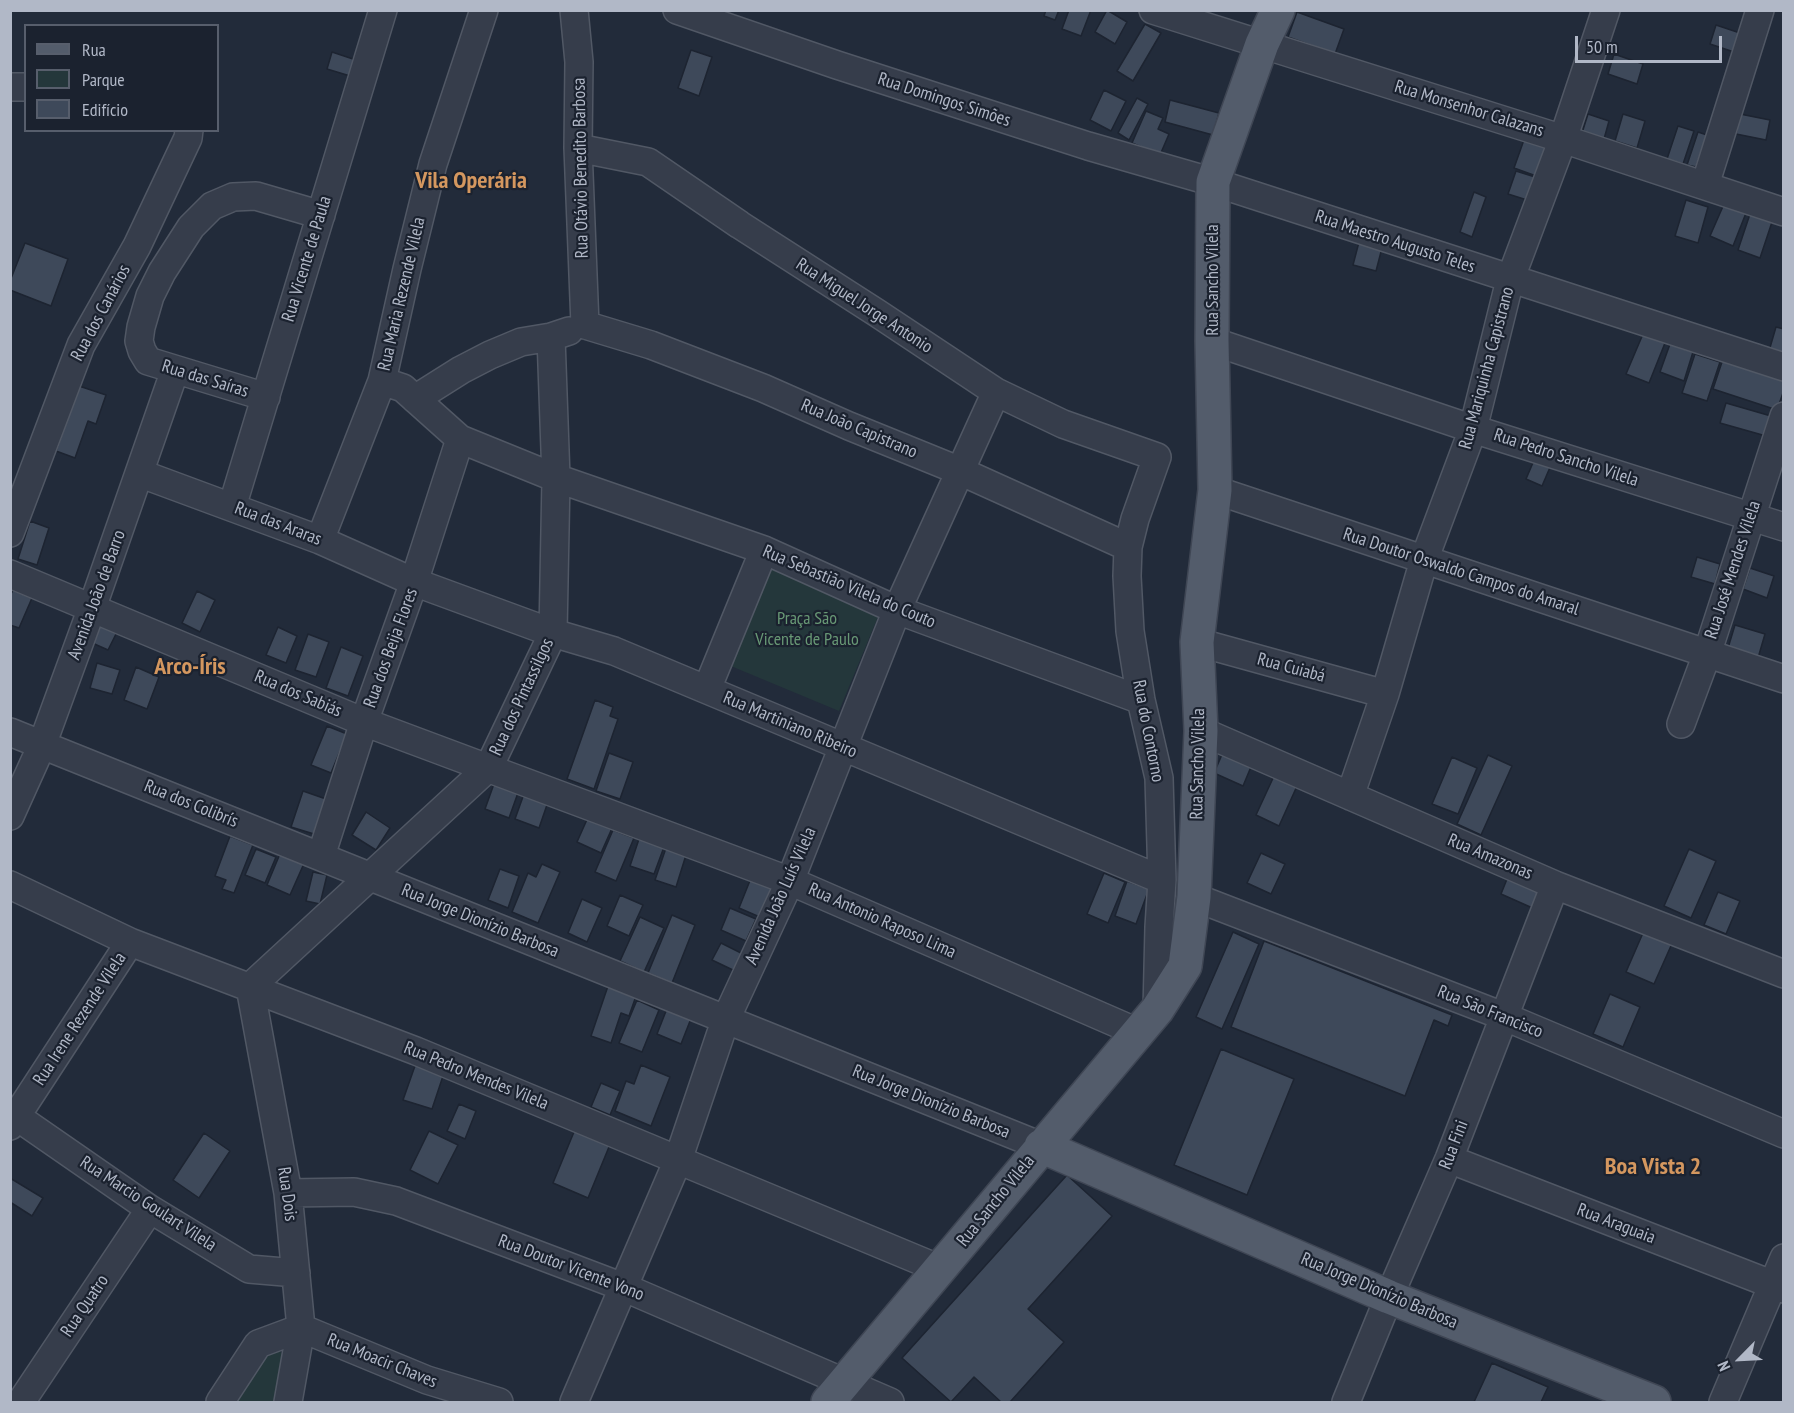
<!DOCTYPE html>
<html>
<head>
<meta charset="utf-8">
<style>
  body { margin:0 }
  #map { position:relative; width:1794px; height:1413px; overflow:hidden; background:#222b3a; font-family:"PT Sans Narrow",sans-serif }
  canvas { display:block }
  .frame { position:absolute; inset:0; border:12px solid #b1b8c7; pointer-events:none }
  .legend { position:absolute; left:24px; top:24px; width:195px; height:108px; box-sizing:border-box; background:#1b222f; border:2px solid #575e6c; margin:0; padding:8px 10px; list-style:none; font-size:18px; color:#b1b8c7 }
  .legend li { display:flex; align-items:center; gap:12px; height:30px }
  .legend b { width:30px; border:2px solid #575e6c }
  .north { position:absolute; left:1710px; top:1329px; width:60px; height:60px; -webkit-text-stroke:4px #1b222f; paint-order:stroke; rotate:246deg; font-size:16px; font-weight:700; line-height:24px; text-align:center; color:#b1b8c7 }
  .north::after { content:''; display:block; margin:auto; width:21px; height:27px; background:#b1b8c7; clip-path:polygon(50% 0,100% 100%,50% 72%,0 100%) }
  .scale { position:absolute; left:1575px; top:36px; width:147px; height:27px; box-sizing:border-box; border:3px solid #b1b8c7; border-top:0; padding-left:8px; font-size:18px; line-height:21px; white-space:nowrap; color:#b1b8c7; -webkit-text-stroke:4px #1b222f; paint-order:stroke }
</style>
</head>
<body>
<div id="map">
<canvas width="1794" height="1413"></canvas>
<div class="frame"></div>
<ul class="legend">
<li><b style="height:8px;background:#535c6b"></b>Rua</li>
<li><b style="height:16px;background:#24373b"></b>Parque</li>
<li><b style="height:16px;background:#3e495a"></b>Edifício</li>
</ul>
<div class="north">N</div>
<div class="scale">50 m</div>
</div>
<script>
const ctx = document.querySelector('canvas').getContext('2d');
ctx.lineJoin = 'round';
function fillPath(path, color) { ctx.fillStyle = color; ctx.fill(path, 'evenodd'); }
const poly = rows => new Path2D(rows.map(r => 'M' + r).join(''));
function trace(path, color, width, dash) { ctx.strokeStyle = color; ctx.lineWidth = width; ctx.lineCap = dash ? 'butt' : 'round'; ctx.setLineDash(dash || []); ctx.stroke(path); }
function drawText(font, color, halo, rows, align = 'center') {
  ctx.font = font + ' "PT Sans Narrow",sans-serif'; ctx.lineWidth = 4.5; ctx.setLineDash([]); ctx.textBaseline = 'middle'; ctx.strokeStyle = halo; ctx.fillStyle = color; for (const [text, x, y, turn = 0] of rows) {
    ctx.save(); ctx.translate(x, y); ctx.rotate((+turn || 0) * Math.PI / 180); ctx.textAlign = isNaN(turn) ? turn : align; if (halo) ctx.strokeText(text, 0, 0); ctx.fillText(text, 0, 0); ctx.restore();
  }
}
fillPath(poly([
  [775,548,887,595,839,711,726,664],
  [277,1349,283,1354,275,1402,232,1402,266,1353]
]), '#24373b');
const building = poly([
  [1046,10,1059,10,1055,20,1044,16,1046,10],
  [1069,10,1091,10,1081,36,1062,29,1069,10],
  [1107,10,1127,22,1115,44,1095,32,1107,10],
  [1297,12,1344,29,1335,54,1288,37,1297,12],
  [1145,24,1161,33,1133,81,1117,71,1145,24],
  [1716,25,1740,33,1734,52,1710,44,1716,25],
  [691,50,712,57,699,96,678,88,691,50],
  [332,52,365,63,360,79,327,69,332,52],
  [1614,54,1643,64,1637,84,1608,74,1614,54],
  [1104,90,1126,101,1111,131,1090,120,1104,90],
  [1137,98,1148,104,1129,140,1118,133,1137,98],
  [1170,100,1219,113,1213,135,1165,122,1170,100],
  [1146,111,1163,118,1158,129,1169,134,1160,155,1132,143,1146,111],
  [1588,114,1609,121,1604,139,1582,133,1588,114],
  [1623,114,1645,121,1637,148,1615,141,1623,114],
  [1740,114,1770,120,1766,140,1736,134,1740,114],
  [1678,126,1694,131,1683,164,1667,159,1678,126],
  [1698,132,1707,135,1696,167,1687,165,1698,132],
  [1525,137,1550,146,1539,177,1514,168,1525,137],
  [1516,171,1535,177,1527,200,1508,194,1516,171],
  [1474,192,1486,197,1472,237,1460,232,1474,192],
  [1686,200,1708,207,1698,243,1675,236,1686,200],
  [1724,204,1746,213,1733,246,1710,236,1724,204],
  [1750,214,1772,222,1760,258,1738,250,1750,214],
  [1359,242,1382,248,1376,271,1353,265,1359,242],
  [25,243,68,259,51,306,10,290,10,281,25,243],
  [1776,327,1784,329,1784,356,1769,351,1776,327],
  [1643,334,1665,343,1649,383,1626,374,1643,334],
  [1670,344,1693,352,1684,381,1660,372,1670,344],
  [1695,354,1720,362,1707,401,1682,393,1695,354],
  [1723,359,1784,379,1784,390,1777,410,1713,389,1723,359],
  [79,386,106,395,96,424,88,421,75,458,56,451,79,386],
  [1726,403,1771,416,1766,436,1720,423,1726,403],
  [1535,458,1551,465,1542,486,1526,479,1535,458],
  [30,521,49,528,37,565,18,559,30,521],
  [1697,557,1720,564,1715,584,1691,577,1697,557],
  [1750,568,1774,576,1767,598,1743,589,1750,568],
  [13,590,32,598,19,628,10,625,10,596,13,590],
  [197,591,215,600,200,632,182,623,197,591],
  [99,621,118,630,108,650,90,642,99,621],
  [1735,625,1765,634,1758,658,1728,648,1735,625],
  [278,627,297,636,286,663,266,655,278,627],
  [308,634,329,642,316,677,295,670,308,634],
  [341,647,363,656,348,696,326,688,341,647],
  [97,663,120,670,112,694,90,688,97,663],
  [136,667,159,677,147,709,124,700,136,667],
  [595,700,613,707,610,716,618,719,594,789,567,779,595,700],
  [327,726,347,734,331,773,311,765,327,726],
  [1224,750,1253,762,1243,786,1214,773,1224,750],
  [609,753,633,762,620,799,596,791,609,753],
  [1488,755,1512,766,1481,835,1457,824,1488,755],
  [1452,757,1477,768,1458,814,1432,804,1452,757],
  [1274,776,1297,786,1279,826,1256,815,1274,776],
  [495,781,519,790,509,818,485,809,495,781],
  [303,791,326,799,314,834,291,827,303,791],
  [525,791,549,799,539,828,515,819,525,791],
  [366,812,390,828,376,850,352,835,366,812],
  [589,815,613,826,601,853,577,842,589,815],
  [613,830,634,838,616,881,595,872,613,830],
  [230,836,253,845,234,893,222,889,226,880,215,876,230,836],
  [639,839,664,847,654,874,630,866,639,839],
  [666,848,686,855,676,887,655,880,666,848],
  [256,849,276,857,265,883,245,875,256,849],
  [282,849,306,859,290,895,267,885,282,849],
  [1689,849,1716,861,1691,918,1664,906,1689,849],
  [1261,853,1285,864,1271,894,1247,883,1261,853],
  [542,864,560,872,538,923,512,912,528,873,536,877,542,864],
  [500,869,519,876,508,908,488,900,500,869],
  [313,872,327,875,320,904,306,901,313,872],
  [1104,873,1125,882,1108,923,1087,914,1104,873],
  [1509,874,1546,889,1537,910,1501,894,1509,874],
  [751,878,774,888,762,918,739,908,751,878],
  [1127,881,1149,889,1136,924,1115,916,1127,881],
  [1718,892,1740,901,1726,934,1704,925,1718,892],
  [620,895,643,905,629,936,607,926,620,895],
  [582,899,602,908,587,942,568,933,582,899],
  [730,908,756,919,746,941,721,930,730,908],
  [672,915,695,925,672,983,648,973,672,915],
  [640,917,664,928,644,972,620,961,640,917],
  [1646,926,1674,939,1654,984,1626,972,1646,926],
  [1233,932,1259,944,1222,1029,1196,1017,1233,932],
  [1264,941,1452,1015,1448,1026,1434,1020,1405,1096,1231,1027,1264,941],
  [721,943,743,954,735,971,712,960,721,943],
  [608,986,636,996,629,1016,621,1013,611,1043,591,1036,608,986],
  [1610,994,1640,1007,1623,1047,1593,1034,1610,994],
  [637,1000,659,1010,642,1052,619,1043,637,1000],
  [668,1006,692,1016,681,1044,657,1034,668,1006],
  [1221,1049,1294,1079,1247,1195,1174,1165,1221,1049],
  [416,1063,444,1073,432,1109,403,1100,416,1063],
  [641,1065,670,1077,651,1126,615,1111,626,1081,634,1084,641,1065],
  [601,1083,620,1091,610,1115,591,1107,601,1083],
  [459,1104,476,1111,465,1139,447,1131,459,1104],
  [576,1127,611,1142,588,1198,553,1183,576,1127],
  [429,1131,458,1145,438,1184,410,1170,429,1131],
  [204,1133,230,1151,199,1198,173,1180,204,1133],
  [1067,1175,1112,1216,1028,1309,1064,1342,1010,1402,1001,1402,974,1377,951,1402,902,1358,1067,1175],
  [10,1178,43,1198,32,1216,10,1202,10,1178],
  [1492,1363,1548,1387,1541,1402,1474,1402,1492,1363]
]);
fillPath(building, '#3e495a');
trace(building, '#1d2431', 1.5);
const minor = poly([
  [574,10,579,62,578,148,585,325],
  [677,10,837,65,1088,146,1213,182,1784,367],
  [1153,10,1563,139,1784,212],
  [10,87,26,87],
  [578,148,648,162,740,225,877,313,996,392,1063,424,1157,457,1135,519,1128,547,1127,576,1130,631,1141,700,1159,778,1162,880,1159,927,1157,1010],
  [1705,185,1760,10],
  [585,325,651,345,763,388,849,426,960,471,1128,547],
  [1212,341,1473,429,1784,527],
  [382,381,403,388,460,439,556,478,764,550,897,610,1141,700],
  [266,397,148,361,142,351,139,341,141,327,150,296,162,272,191,227,212,206,233,197,256,196,321,215],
  [415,399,461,370,490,355,521,342,551,337,569,331],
  [139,473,320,540,414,582,553,633,614,651,1162,880],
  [1215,490,1784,679],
  [232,507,383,10],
  [10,533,81,345,137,246,188,138,189,130],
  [320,540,382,381,407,269,433,164,484,10],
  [10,574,364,722,790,881,1137,1032],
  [1197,642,1385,694],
  [707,689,764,550],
  [1681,724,1707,654,1784,416],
  [1201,731,1555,885,1784,974],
  [10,732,1041,1146],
  [1350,796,1385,694,1424,560,1473,429,1510,280,1563,139,1606,10],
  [10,816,42,745,92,608,175,370],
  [321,856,364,722,414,582,460,439],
  [10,885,130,942,416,1051,940,1269],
  [1194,897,1503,1016,1784,1134],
  [10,1112,150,1209,249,1269,296,1273],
  [10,1126,130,942],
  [1449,1159,1784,1289],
  [288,1193,354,1192,396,1201,623,1287,890,1402],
  [21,1402,150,1209],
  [220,1402,258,1344,301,1328,427,1380,499,1402],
  [288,1402,301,1328,288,1193,250,987,489,767,553,633,556,478,551,337],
  [574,1402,678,1160,725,1021,790,881,897,610,996,392],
  [1346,1402,1389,1297,1449,1159,1555,885],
  [1723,1402,1784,1258]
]);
const major = poly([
  [1041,1146,1389,1297,1654,1402],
  [828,1402,1157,1010,1185,966,1194,897,1201,731,1197,642,1215,490,1212,341,1213,182,1262,44,1278,10]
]);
trace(minor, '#515865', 30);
trace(major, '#3f4654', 36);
trace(minor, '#363d4b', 27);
trace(major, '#535c6b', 33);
drawText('18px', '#b1b8c7', '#1b222f', [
  ["Rua Domingos Simões",944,100,18],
  ["Rua Monsenhor Calazans",1469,109,17],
  ["Rua Otávio Benedito Barbosa",581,168,-91],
  ["Rua Maestro Augusto Teles",1395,242,18],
  ["Rua Vicente de Paula",307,259,-73],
  ["Rua Sancho Vilela",1213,280,-90],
  ["Rua Maria Rezende Vilela",402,294,-77],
  ["Rua Miguel Jorge Antonio",864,306,33],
  ["Rua dos Canários",101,313,-62],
  ["Rua Mariquinha Capistrano",1487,368,-75],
  ["Rua das Saíras",205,379,17],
  ["Rua João Capistrano",859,429,23],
  ["Rua Pedro Sancho Vilela",1566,458,18],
  ["Rua das Araras",278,524,21],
  ["Rua José Mendes Vilela",1733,570,-72],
  ["Rua Doutor Oswaldo Campos do Amaral",1461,572,18],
  ["Rua Sebastião Vilela do Couto",849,587,23],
  ["Avenida João de Barro",97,595,-70],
  ["Rua dos Beija Flores",391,648,-70],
  ["Rua Cuiabá",1291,668,15],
  ["Rua dos Sabiás",298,694,23],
  ["Rua dos Pintassilgos",522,697,-65],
  ["Rua Martiniano Ribeiro",790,725,23],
  ["Rua do Contorno",1148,731,79],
  ["Rua Sancho Vilela",1198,764,-89],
  ["Rua dos Colibrís",191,804,22],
  ["Rua Amazonas",1490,857,23],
  ["Avenida João Luís Vilela",781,896,-66],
  ["Rua Jorge Dionízio Barbosa",480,921,22],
  ["Rua Antonio Raposo Lima",882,921,24],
  ["Rua São Francisco",1490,1012,22],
  ["Rua Irene Rezende Vilela",80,1019,-57],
  ["Rua Pedro Mendes Vilela",476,1076,22],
  ["Rua Jorge Dionízio Barbosa",931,1102,22],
  ["Rua Fini",1454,1145,-69],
  ["Rua Dois",287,1194,82],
  ["Rua Sancho Vilela",996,1201,-51],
  ["Rua Marcio Goulart Vilela",148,1204,33],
  ["Rua Araguaia",1616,1224,21],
  ["Rua Doutor Vicente Vono",571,1268,21],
  ["Rua Jorge Dionízio Barbosa",1379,1291,23],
  ["Rua Quatro",85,1306,-56],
  ["Rua Moacir Chaves",382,1361,22]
]);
drawText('18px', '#689875', '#1b222f', [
  ["Praça São",807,619],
  ["Vicente de Paulo",807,640]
]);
drawText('bold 24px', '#d4975f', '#1b222f', [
  ["Vila Operária",471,181],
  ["Arco-Íris",190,667],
  ["Boa Vista 2",1653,1167]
]);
</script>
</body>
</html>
